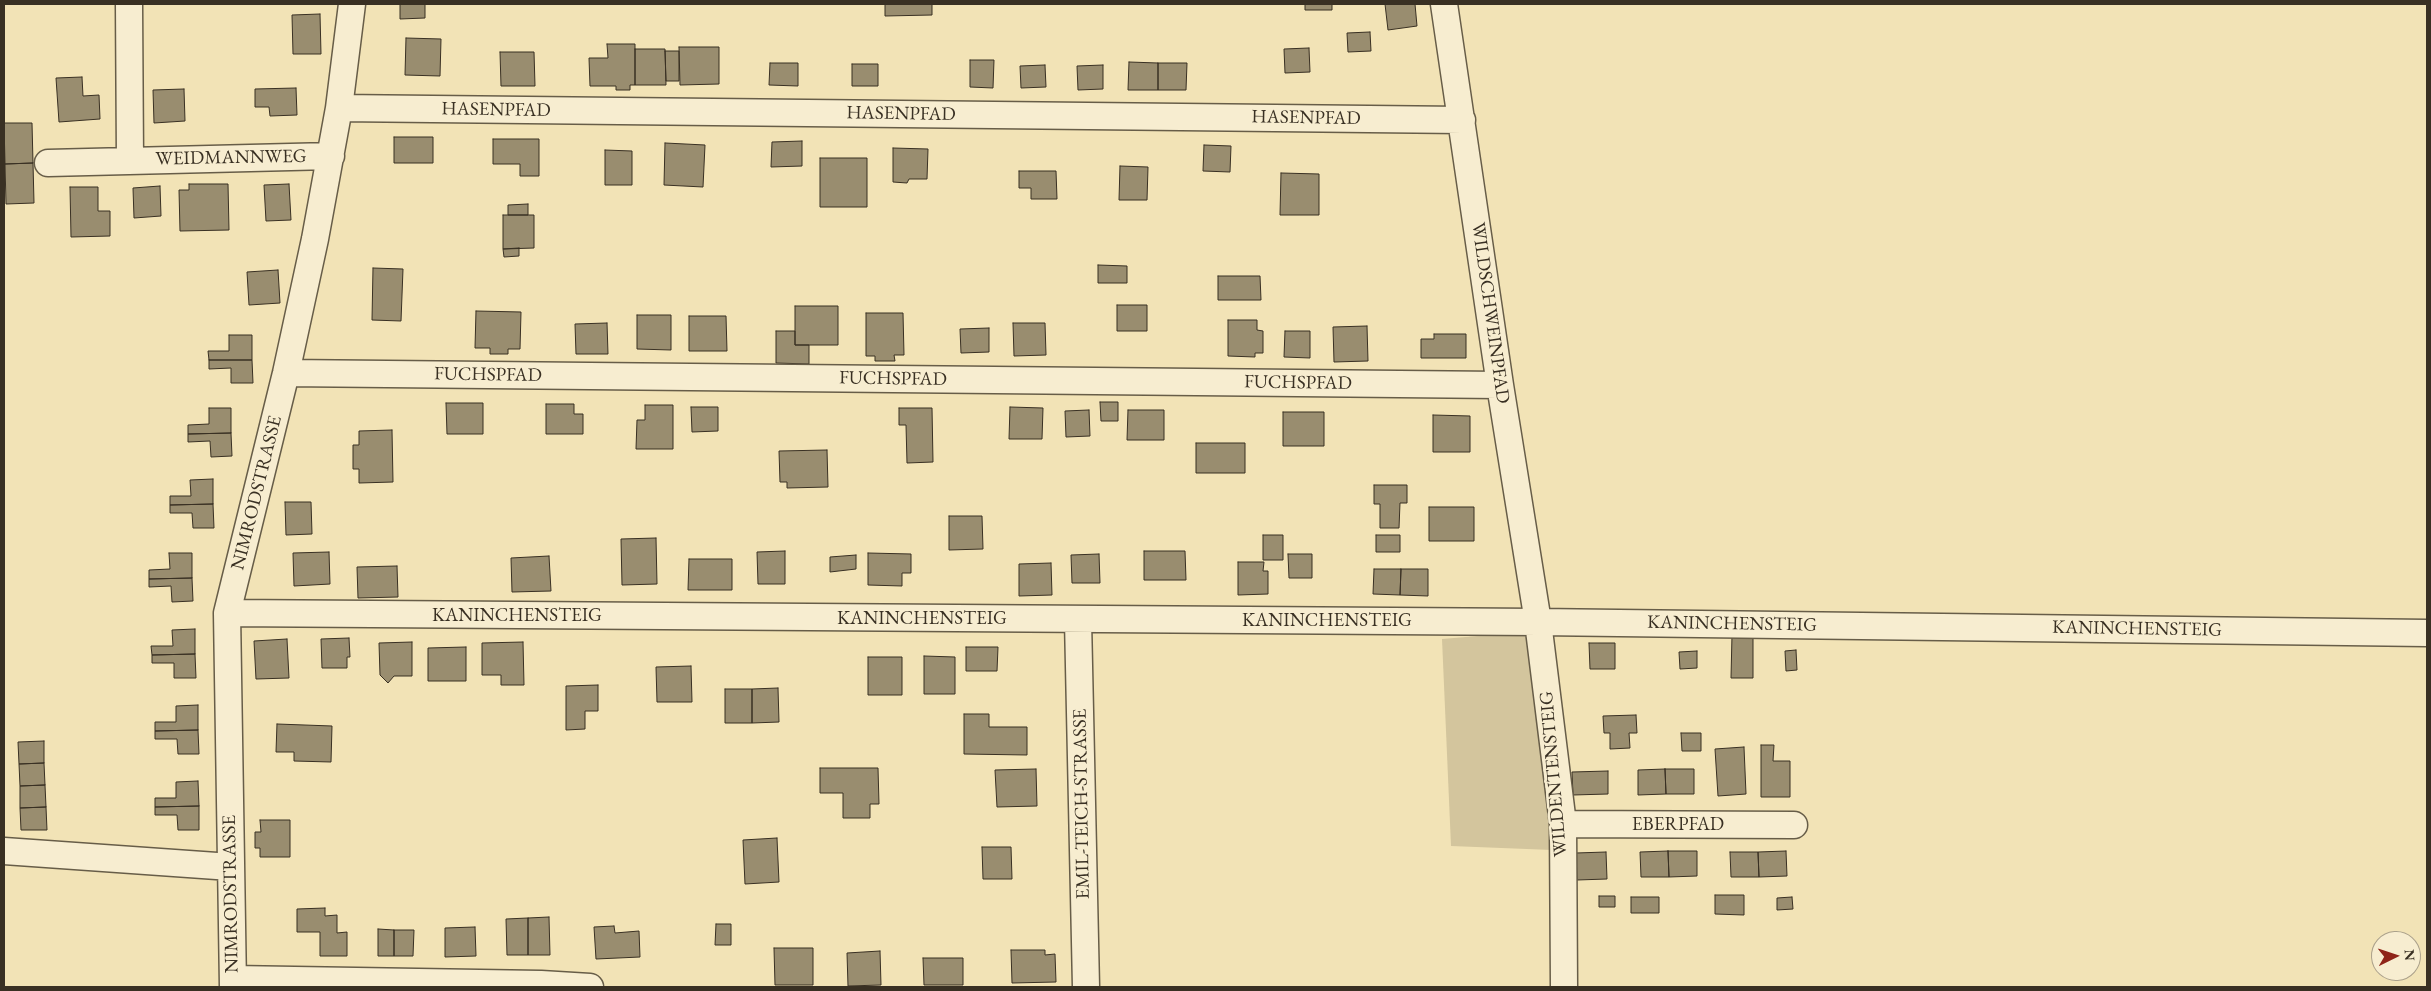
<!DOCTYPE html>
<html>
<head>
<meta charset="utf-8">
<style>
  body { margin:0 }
  #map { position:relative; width:2431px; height:991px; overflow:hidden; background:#f2e3b6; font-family:"EB Garamond",serif }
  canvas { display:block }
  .frame { position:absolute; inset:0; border:5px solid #393023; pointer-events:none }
  .north { position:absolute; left:2371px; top:931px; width:50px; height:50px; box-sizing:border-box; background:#f7edd0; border:1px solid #aba18b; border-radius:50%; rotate:86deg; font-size:14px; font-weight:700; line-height:20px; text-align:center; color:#393023 }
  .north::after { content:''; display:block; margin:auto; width:18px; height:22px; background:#8f2418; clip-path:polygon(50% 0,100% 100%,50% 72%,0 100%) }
</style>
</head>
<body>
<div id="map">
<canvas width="2431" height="991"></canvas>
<div class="frame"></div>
<div class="north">N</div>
</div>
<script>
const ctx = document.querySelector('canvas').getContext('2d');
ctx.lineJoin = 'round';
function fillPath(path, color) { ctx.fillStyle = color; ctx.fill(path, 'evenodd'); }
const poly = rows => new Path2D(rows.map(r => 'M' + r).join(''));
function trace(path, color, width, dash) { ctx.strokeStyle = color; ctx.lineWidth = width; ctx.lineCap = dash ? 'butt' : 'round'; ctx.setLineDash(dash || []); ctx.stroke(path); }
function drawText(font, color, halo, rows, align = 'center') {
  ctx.font = font + ' "EB Garamond",serif'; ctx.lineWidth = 5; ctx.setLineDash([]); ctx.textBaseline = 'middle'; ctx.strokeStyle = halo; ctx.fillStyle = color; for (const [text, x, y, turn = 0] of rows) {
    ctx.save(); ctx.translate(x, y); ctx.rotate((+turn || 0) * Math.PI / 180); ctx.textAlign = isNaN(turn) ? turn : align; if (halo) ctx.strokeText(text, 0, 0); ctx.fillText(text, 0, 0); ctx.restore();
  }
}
fillPath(poly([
  [1526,632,1552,850,1451,846,1442,639]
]), '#d3c59d');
const building = poly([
  [400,4,425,4,425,18,400,19,400,4],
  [885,4,932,4,932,15,885,16,885,4],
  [1305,4,1332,4,1332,10,1305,10,1305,4],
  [1385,4,1415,4,1417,26,1388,30,1385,4],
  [320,14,321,54,293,54,292,15,320,14],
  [1370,32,1371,51,1348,52,1347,33,1370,32],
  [406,38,441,39,440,76,405,75,406,38],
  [607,44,635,44,635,85,630,85,630,90,616,90,616,86,590,86,589,58,608,58,607,44],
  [679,47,719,47,719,84,680,85,679,47],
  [1309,48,1310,72,1285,73,1284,49,1309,48],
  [635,49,665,49,666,85,635,85,635,49],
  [665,51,679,51,679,81,666,81,665,51],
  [500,52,534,52,535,86,501,86,500,52],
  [970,60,994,60,993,88,970,87,970,60],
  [1129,62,1158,63,1158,90,1128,90,1129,62],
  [770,63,798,63,798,86,769,85,770,63],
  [1158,63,1187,63,1186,90,1158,90,1158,63],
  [852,64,878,64,878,86,852,86,852,64],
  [1045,65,1046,87,1021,88,1020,66,1045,65],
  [1103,65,1103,89,1078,90,1077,66,1103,65],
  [82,77,83,96,99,95,100,119,59,122,56,78,82,77],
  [296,88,297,115,270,116,269,107,255,107,255,89,296,88],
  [184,89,185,121,154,123,153,90,184,89],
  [4,123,32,123,33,163,5,164,4,123],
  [394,137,433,137,433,163,394,163,394,137],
  [493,139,539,139,539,176,520,176,520,164,493,164,493,139],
  [802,141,802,166,771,167,772,142,802,141],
  [665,143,705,145,703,187,664,185,665,143],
  [1204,145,1231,146,1230,172,1203,171,1204,145],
  [893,148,928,149,927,179,909,179,907,183,893,182,893,148],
  [605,150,632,151,632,185,605,185,605,150],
  [820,158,867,158,867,207,820,207,820,158],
  [33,163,34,203,6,204,5,164,33,163],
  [1120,166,1148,167,1147,200,1119,200,1120,166],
  [1019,171,1056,171,1057,199,1031,199,1031,188,1019,188,1019,171],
  [1281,173,1319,174,1319,215,1280,215,1281,173],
  [189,184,228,184,229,230,180,231,179,190,189,190,189,184],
  [289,184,291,220,266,221,264,185,289,184],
  [160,186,161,216,134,218,133,188,160,186],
  [70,187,98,187,98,211,110,211,110,236,71,237,70,187],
  [528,204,528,215,508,215,508,205,528,204],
  [503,215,534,215,534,248,503,249,503,215],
  [519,248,519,256,504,257,503,249,519,248],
  [1098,265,1127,266,1127,283,1098,283,1098,265],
  [373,268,403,269,401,321,372,320,373,268],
  [278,270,280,303,249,305,247,272,278,270],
  [1218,276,1260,276,1261,300,1218,300,1218,276],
  [1117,305,1147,305,1147,331,1117,331,1117,305],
  [795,306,838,306,838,345,795,345,795,306],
  [476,311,521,312,520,349,508,349,508,354,490,354,490,348,475,348,476,311],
  [866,313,903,313,904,355,894,355,895,361,875,361,875,356,866,356,866,313],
  [637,315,671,315,671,350,637,349,637,315],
  [689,316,726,316,727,351,689,351,689,316],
  [1228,320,1257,320,1257,330,1263,331,1263,353,1255,353,1255,357,1228,356,1228,320],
  [607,323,608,354,576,354,575,324,607,323],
  [1013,323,1045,323,1046,355,1014,356,1013,323],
  [1367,326,1368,361,1334,362,1333,327,1367,326],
  [989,328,989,352,961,353,960,329,989,328],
  [776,331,795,331,795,345,809,345,809,364,776,363,776,331],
  [1285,331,1310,331,1310,358,1284,357,1285,331],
  [1434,334,1466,334,1466,358,1421,358,1421,339,1434,339,1434,334],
  [229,335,252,335,252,360,209,360,208,351,229,351,229,335],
  [209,360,252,360,253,383,231,383,231,368,209,369,209,360],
  [1100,402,1118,402,1118,421,1101,421,1100,402],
  [446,403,483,403,483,434,447,434,446,403],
  [546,404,574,404,574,414,583,414,583,434,546,434,546,404],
  [645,405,673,405,673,449,636,449,637,420,645,420,645,405],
  [691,407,718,407,718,431,692,432,691,407],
  [1010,407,1043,408,1042,439,1009,439,1010,407],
  [209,408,231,408,231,433,188,434,188,425,209,424,209,408],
  [899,408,932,408,933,462,907,463,906,425,899,425,899,408],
  [1089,410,1090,436,1066,437,1065,411,1089,410],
  [1128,410,1164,410,1164,440,1127,440,1128,410],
  [1283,412,1324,412,1324,446,1283,446,1283,412],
  [1433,415,1470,416,1470,452,1433,452,1433,415],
  [392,430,393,482,359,483,359,469,353,469,353,445,359,445,359,431,392,430],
  [231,433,232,456,211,457,210,441,188,442,188,434,231,433],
  [1196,443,1245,443,1245,473,1196,473,1196,443],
  [827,450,828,487,787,488,787,482,780,482,779,451,827,450],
  [213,479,213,504,170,505,170,496,191,496,190,480,213,479],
  [1374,485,1407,485,1407,503,1400,503,1399,528,1380,528,1380,504,1374,504,1374,485],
  [285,502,311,502,312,534,286,535,285,502],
  [213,504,214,528,193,528,192,513,170,513,170,505,213,504],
  [1429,507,1474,507,1474,541,1429,541,1429,507],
  [949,516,982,516,983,549,949,550,949,516],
  [1263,535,1283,535,1283,560,1263,560,1263,535],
  [1376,535,1400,535,1400,552,1376,552,1376,535],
  [656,538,657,584,622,585,621,539,656,538],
  [785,551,785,584,758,584,757,552,785,551],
  [1144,551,1185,551,1186,580,1144,580,1144,551],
  [329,552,330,584,294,586,293,553,329,552],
  [169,553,192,553,192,578,149,579,149,570,170,569,169,553],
  [868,553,911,554,911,573,902,573,902,586,868,585,868,553],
  [1099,554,1100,583,1072,583,1071,555,1099,554],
  [1288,554,1312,554,1312,578,1289,578,1288,554],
  [856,555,856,569,830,572,830,557,856,555],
  [549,556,551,591,512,592,511,558,549,556],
  [689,559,732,559,732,590,688,590,689,559],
  [1238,562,1264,562,1263,571,1268,571,1268,594,1238,595,1238,562],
  [1051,563,1052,595,1019,596,1019,564,1051,563],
  [397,566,398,597,358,598,357,567,397,566],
  [1374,569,1401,569,1400,595,1373,594,1374,569],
  [1401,569,1428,569,1428,596,1400,595,1401,569],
  [192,578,193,601,172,602,171,586,149,587,149,579,192,578],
  [195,629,195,654,152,655,151,646,173,646,172,630,195,629],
  [1732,635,1753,636,1753,678,1731,678,1732,635],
  [349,638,350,657,347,657,347,668,322,668,321,639,349,638],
  [287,639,289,678,256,679,254,641,287,639],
  [412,642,412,676,394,676,388,683,380,675,379,643,412,642],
  [523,642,524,685,501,685,501,675,482,675,482,643,523,642],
  [1589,643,1615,643,1615,669,1590,669,1589,643],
  [466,647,466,681,428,681,428,648,466,647],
  [966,647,998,647,997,671,966,671,966,647],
  [1796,650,1797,670,1786,671,1785,651,1796,650],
  [1697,651,1697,668,1680,669,1679,652,1697,651],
  [195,654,196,678,174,678,174,663,152,663,152,655,195,654],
  [924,656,955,657,955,694,924,694,924,656],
  [868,657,902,657,902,695,868,695,868,657],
  [691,666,692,702,657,702,656,667,691,666],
  [598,685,598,711,585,711,585,729,566,730,566,686,598,685],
  [778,688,779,722,752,723,752,689,778,688],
  [725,689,752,689,752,723,725,723,725,689],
  [198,705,198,730,155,731,155,722,176,722,176,706,198,705],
  [964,714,989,714,989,727,1027,727,1027,755,964,754,964,714],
  [1636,715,1637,733,1629,733,1630,748,1610,749,1610,733,1604,733,1603,716,1636,715],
  [277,724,332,726,331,762,294,761,294,752,276,752,277,724],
  [198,730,199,754,178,754,177,739,155,739,155,731,198,730],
  [1681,733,1701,733,1701,751,1682,751,1681,733],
  [44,741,44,763,19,764,18,742,44,741],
  [1761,745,1774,745,1773,761,1790,761,1790,797,1761,797,1761,745],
  [1744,747,1746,794,1718,796,1715,749,1744,747],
  [44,763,45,785,20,786,19,764,44,763],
  [820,768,878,768,879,804,870,804,870,818,843,818,843,793,820,793,820,768],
  [1036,769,1037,806,997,807,995,770,1036,769],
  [1665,769,1666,794,1638,795,1638,770,1665,769],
  [1665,769,1694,769,1694,794,1666,794,1665,769],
  [1608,771,1608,794,1573,795,1572,772,1608,771],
  [198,781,199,806,155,807,155,798,176,798,176,782,198,781],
  [45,785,46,807,20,808,20,786,45,785],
  [199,806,199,830,178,830,177,815,155,815,155,807,199,806],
  [46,807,47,830,21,830,20,808,46,807],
  [260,820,290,820,290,857,260,857,260,848,255,848,255,832,261,832,260,820],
  [777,838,779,882,745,884,743,840,777,838],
  [982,847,1011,847,1012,879,983,879,982,847],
  [1668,851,1697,851,1697,876,1669,877,1668,851],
  [1668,851,1669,877,1641,877,1640,852,1668,851],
  [1786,851,1787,876,1759,877,1758,852,1786,851],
  [1606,852,1607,879,1577,880,1576,853,1606,852],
  [1730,852,1758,852,1759,877,1731,877,1730,852],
  [1715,895,1744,895,1744,915,1715,914,1715,895],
  [1599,896,1615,896,1615,907,1599,907,1599,896],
  [1631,897,1659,897,1659,913,1631,913,1631,897],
  [1792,897,1793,909,1777,910,1777,898,1792,897],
  [325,908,325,916,337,915,337,933,347,932,347,956,320,956,320,932,297,932,297,909,325,908],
  [549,917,550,955,528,955,528,918,549,917],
  [528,918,528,955,507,955,506,919,528,918],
  [716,924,731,924,731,945,715,945,716,924],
  [614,926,615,933,639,931,640,957,596,959,594,927,614,926],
  [475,927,476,956,445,957,445,928,475,927],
  [378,929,394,930,394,956,378,956,378,929],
  [394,930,414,930,413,956,394,956,394,930],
  [774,948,813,948,813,985,775,985,774,948],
  [1011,950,1045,950,1045,955,1055,954,1056,982,1012,983,1011,950],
  [880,951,881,985,848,986,847,953,880,951],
  [923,958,963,958,963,985,924,985,923,958]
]);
fillPath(building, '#998d6f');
trace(building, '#393023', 1);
const minor = poly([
  [129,4,130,161],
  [1444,4,1500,385,1538,622,1563,824,1564,987],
  [339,108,1462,120],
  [48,163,331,156],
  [286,373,1500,385],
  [227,613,1538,622,2427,633],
  [1078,620,1086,987],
  [1563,824,1794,825],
  [4,851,231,867],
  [233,979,541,984,590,987],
  [233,987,227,613,286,373,315,239,339,108,352,4]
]);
trace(minor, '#675d48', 29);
trace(minor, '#f7edd0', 26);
drawText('19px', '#393023', '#f7edd0', [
  ["HASENPFAD",496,110,1],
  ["HASENPFAD",901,114,1],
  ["HASENPFAD",1306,118,1],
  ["WEIDMANNWEG",231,158,-1],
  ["WILDSCHWEINPFAD",1490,313,82],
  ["FUCHSPFAD",488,375,1],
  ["FUCHSPFAD",893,379,1],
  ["FUCHSPFAD",1298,383,1],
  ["NIMRODSTRASSE",257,493,-76],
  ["KANINCHENSTEIG",517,616],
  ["KANINCHENSTEIG",922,619],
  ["KANINCHENSTEIG",1327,621],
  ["KANINCHENSTEIG",1732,624,1],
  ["KANINCHENSTEIG",2137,629,1],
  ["WILDENTENSTEIG",1554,774,-95],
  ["EMIL-TEICH-STRASSE",1082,804,-91],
  ["EBERPFAD",1678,825],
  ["NIMRODSTRASSE",231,894,-91]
]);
</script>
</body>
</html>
